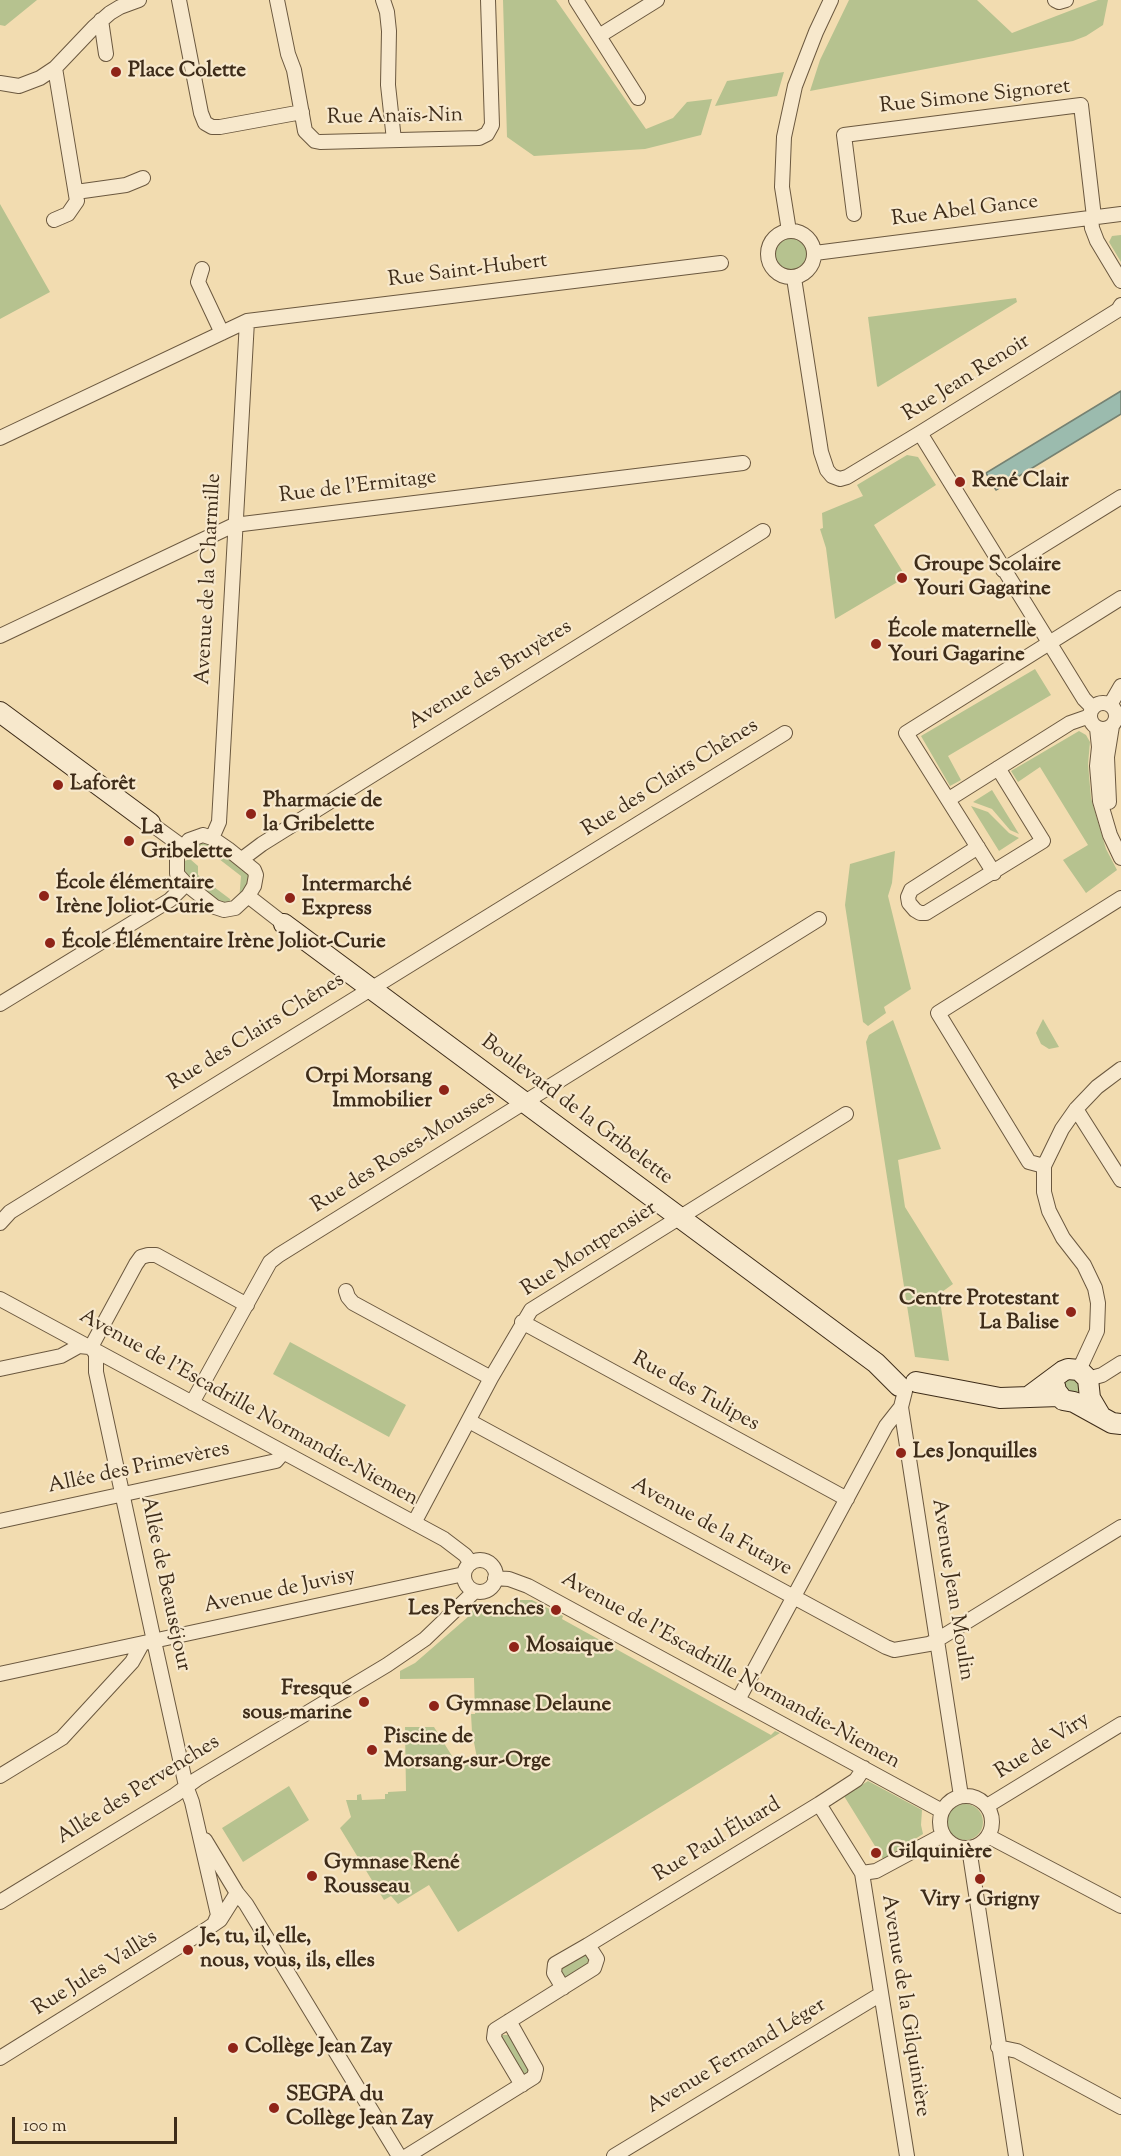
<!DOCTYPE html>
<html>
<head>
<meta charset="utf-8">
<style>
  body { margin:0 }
  #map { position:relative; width:1121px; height:2156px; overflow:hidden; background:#f2dcb0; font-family:"Sorts Mill Goudy",serif }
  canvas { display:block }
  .scale { position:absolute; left:12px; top:2117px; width:165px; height:27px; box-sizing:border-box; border:3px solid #3e2c19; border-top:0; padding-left:8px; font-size:18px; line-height:21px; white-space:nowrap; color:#3e2c19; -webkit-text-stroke:4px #f7e8cc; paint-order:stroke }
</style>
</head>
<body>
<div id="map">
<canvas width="1121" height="2156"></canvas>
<div class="scale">100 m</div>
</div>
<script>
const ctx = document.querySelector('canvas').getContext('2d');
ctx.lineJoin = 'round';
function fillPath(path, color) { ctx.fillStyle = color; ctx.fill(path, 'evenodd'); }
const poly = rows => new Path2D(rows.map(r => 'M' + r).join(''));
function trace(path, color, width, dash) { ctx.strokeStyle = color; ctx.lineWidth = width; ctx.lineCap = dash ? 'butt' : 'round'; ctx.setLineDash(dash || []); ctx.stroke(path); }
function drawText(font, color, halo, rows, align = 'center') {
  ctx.font = font + ' "Sorts Mill Goudy",serif'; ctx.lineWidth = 4.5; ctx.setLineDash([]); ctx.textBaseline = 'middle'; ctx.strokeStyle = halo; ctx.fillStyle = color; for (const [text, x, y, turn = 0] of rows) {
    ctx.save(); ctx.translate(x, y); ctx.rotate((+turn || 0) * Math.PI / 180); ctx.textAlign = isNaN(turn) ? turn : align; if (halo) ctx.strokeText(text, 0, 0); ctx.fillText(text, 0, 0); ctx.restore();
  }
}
fillPath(poly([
  [0,0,37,0,5,26,0,25],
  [503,0,556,0,646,129,673,118,687,102,712,99,701,135,645,149,534,156,507,137],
  [849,0,977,0,1012,33,1098,0,1108,0,1103,25,1086,36,1073,41,810,91,820,60],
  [784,72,777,96,715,106,727,81],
  [0,204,50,292,0,319],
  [1121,235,1121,262,1109,242,1112,236],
  '773 254a18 18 0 1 1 36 0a18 18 0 1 1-36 0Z',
  [1016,298,1017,302,878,387,877,386,868,317],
  [907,455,918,457,936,485,874,525,906,577,835,619,826,548,820,529,823,528,822,513,863,496,857,485],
  [1035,669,1051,695,948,756,961,780,950,786,921,736],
  [1079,731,1086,735,1090,742,1088,764,1091,798,1106,849,1117,870,1086,893,1063,860,1088,845,1040,767,1018,782,1011,771],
  [992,790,1019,834,1010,830,992,809,973,802],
  [971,806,988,812,1009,833,1019,838,999,851],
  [203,839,248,869,251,879,239,901,241,876,201,845,200,850,181,856,185,850],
  [895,851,892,883,888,896,911,989,884,1007,886,1013,868,1026,863,1022,845,905,850,864],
  [190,859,198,866,198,875,230,899,231,905,221,904,185,878,179,863],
  [1043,1019,1059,1047,1049,1049,1041,1044,1036,1033],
  [893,1020,941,1149,898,1160,905,1207,953,1284,939,1294,949,1361,915,1357,866,1042,869,1035],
  [290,1342,406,1405,389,1437,273,1374],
  [1064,1379,1078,1379,1079,1391,1068,1395,1062,1382],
  [513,1600,532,1600,563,1616,562,1619,771,1735,775,1731,780,1733,458,1932,429,1885,398,1904,391,1896,384,1900,340,1828,351,1817,346,1800,357,1800,357,1795,361,1794,362,1800,385,1799,385,1794,388,1794,388,1792,406,1791,405,1727,434,1727,457,1764,477,1758,472,1732,471,1714,475,1714,474,1678,400,1679,400,1671,415,1663,469,1616,472,1615,472,1607,498,1610,504,1608],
  [868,1781,922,1810,921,1825,923,1834,883,1859,844,1796],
  [289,1786,309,1820,243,1862,222,1828],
  '947 1822a18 18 0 1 1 36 0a18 18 0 1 1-36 0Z',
  [583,1954,591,1957,590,1965,567,1979,561,1976,561,1969],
  [502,2035,509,2035,530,2068,530,2072,524,2076,500,2038]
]), '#b6c28f');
const water = poly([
  [1121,391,1121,414,996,490,986,473,1121,391]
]);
fillPath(water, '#9bbbae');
trace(water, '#768272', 1.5);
const minor = poly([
  [179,0,201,113,205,123,212,127,220,127,302,112],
  [277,0,288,54,294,70,305,131,315,141,320,142,479,138,487,134,492,125,488,0],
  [383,0,387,12,389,31,388,85,394,140],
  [576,0,638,98],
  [1055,0,1059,2,1066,0],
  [101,20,106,54],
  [599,36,657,0],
  [0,83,19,86,40,78,55,68,94,27,110,13,120,7,139,0],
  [76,192,126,185,143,178],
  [854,214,844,135,1081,105,1094,217],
  [1091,217,1092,228,1097,241,1121,281],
  [54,220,68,214,77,201,55,68],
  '768 254a23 23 0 1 1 46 0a23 23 0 1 1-46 0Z',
  [789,231,782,187,784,137,795,86,816,32,831,0],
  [815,253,1121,214],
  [202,269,198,282,222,333],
  [794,278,821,452,827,470,832,476,840,479,847,477,920,433,1118,310,1121,305],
  [920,433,1084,699,1093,708],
  [0,438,247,321,721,263],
  [1003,570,1121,497],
  [0,636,234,525,743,463],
  '1090 716a13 13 0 1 1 26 0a13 13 0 1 1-26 0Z',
  [1110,705,1121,686],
  [1097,728,1099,747,1097,766,1100,801,1110,835,1121,858],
  [949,799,1070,723,1090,716],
  [1109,802,1107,757,1112,726],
  [150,823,183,847],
  [203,835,212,838,228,849,254,870,256,875,254,886,248,896,235,908,224,910,215,907,186,884,177,874,177,856,189,840,203,835],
  [212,838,219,822,247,321],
  [978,847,911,890,908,897,909,903,915,910,920,913,926,913,1043,841,998,768],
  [242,859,262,844,763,531],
  [994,873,906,733,1121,598],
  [248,896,284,924],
  [0,1004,170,900,186,884],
  [1076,1109,1121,1180],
  [1044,1166,1029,1162,938,1013,1121,898],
  [0,1223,10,1212,785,733],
  [346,1291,348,1297,353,1303,491,1378],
  [0,1299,444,1539,465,1555,471,1563],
  [522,1322,847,1499],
  [91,1347,96,1354,96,1372,154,1641,186,1786,192,1802,218,1915,214,1924],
  [91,1347,136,1264,141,1257,148,1255,156,1255,247,1305],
  [0,1369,61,1356,79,1346,89,1347],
  [1079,1370,1097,1331,1098,1303,1095,1288,1084,1265,1063,1238,1049,1211,1044,1192,1044,1166,1062,1129,1076,1109,1097,1087,1121,1069],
  [1088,1379,1102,1375,1121,1363],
  [905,1391,901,1407,961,1796],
  [192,1403,270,1262,279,1255,819,919],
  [469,1421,886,1647,894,1650,929,1644,937,1640,1121,1527],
  [0,1521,276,1461,283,1453],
  [414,1523,491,1378,531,1310,846,1114],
  '464 1576a16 16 0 1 1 32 0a16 16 0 1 1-32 0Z',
  [495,1578,509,1579,528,1586,942,1811],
  [0,1674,464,1574],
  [738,1700,886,1426,901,1407],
  [0,1776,62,1738,132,1662,142,1644],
  '940 1822a26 26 0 1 1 52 0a26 26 0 1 1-52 0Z',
  [819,1804,862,1873,907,2156],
  [987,1806,1121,1724],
  [988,1836,1121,1906],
  [205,1840,237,1893,246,1904,399,2156],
  [969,1848,1016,2156],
  [862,1873,876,1871,943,1835],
  [0,1902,175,1795,197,1779,387,1665,425,1639,475,1591],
  [563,1988,554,1973,555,1964,588,1945],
  [998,2047,1017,2051,1121,2107],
  [0,2058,207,1929,220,1920,237,1893],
  [522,2085,494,2038,495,2030,594,1968,597,1959,588,1945,819,1804,856,1780,864,1768],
  [407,2156,534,2077,536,2069,509,2021],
  [614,2156,881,1994]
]);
const secondary = poly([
  [0,712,150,823],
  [284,924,876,1363,899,1386],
  [916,1382,1000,1398,1059,1396],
  [1055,1386,1056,1391,1063,1400,1074,1402,1112,1423,1121,1424],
  [1028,1397,1063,1371,1068,1369,1079,1370,1088,1379,1090,1398,1100,1415]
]);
trace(minor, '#6b583f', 16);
trace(secondary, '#3e2c19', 22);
trace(minor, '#f7e8cc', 14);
trace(secondary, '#f7e8cc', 20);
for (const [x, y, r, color] of [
  [116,72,6,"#8f2418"],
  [960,482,6,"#8f2418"],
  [902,578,6,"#8f2418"],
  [876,644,6,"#8f2418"],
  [58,785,6,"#8f2418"],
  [251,814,6,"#8f2418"],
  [129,841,6,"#8f2418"],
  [44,896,6,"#8f2418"],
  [290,898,6,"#8f2418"],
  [50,943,6,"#8f2418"],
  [444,1090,6,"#8f2418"],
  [1071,1312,6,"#8f2418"],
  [901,1453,6,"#8f2418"],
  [556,1610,6,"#8f2418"],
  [514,1647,6,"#8f2418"],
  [364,1702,6,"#8f2418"],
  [434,1706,6,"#8f2418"],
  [372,1750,6,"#8f2418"],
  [876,1853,6,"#8f2418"],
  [312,1876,6,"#8f2418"],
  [980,1879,6,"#8f2418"],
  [188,1950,6,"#8f2418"],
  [233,2048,6,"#8f2418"],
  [274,2108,6,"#8f2418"]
]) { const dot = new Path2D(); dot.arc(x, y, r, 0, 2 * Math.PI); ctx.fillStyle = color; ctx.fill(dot); trace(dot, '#f7e8cc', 2); }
drawText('bold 21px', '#3e2c19', '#f7e8cc', [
  ["Place Colette",128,72],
  ["René Clair",972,482],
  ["Groupe Scolaire",914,566],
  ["Youri Gagarine",914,590],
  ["École maternelle",888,632],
  ["Youri Gagarine",888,656],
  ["Laforêt",70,785],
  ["Pharmacie de",263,802],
  ["la Gribelette",263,826],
  ["La",141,829],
  ["Gribelette",141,853],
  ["École élémentaire",56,884],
  ["Irène Joliot-Curie",56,908],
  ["Intermarché",302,886],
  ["Express",302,910],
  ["École Élémentaire Irène Joliot-Curie",62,943],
  ["Orpi Morsang",432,1078,"right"],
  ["Immobilier",432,1102,"right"],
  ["Centre Protestant",1059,1300,"right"],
  ["La Balise",1059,1324,"right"],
  ["Les Jonquilles",913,1453],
  ["Les Pervenches",544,1610,"right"],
  ["Mosaique",526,1647],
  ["Fresque",352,1690,"right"],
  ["sous-marine",352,1714,"right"],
  ["Gymnase Delaune",446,1706],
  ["Piscine de",384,1738],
  ["Morsang-sur-Orge",384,1762],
  ["Gilquinière",888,1853],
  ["Gymnase René",324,1864],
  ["Rousseau",324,1888],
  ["Viry - Grigny",980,1901,"center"],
  ["Je, tu, il, elle,",200,1938],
  ["nous, vous, ils, elles",200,1962],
  ["Collège Jean Zay",245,2048],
  ["SEGPA du",286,2096],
  ["Collège Jean Zay",286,2120]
], 'left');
drawText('21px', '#3e2c19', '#f7e8cc', [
  ["Rue Simone Signoret",975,98,-6],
  ["Rue Anaïs-Nin",395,118,-1],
  ["Rue Abel Gance",965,212,-7],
  ["Rue Saint-Hubert",468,272,-7],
  ["Rue Jean Renoir",967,379,-32],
  ["Rue de l'Ermitage",358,488,-7],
  ["Avenue de la Charmille",210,579,-87],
  ["Avenue des Bruyères",491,676,-32],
  ["Rue des Clairs Chênes",671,779,-32],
  ["Rue des Clairs Chênes",257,1033,-32],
  ["Boulevard de la Gribelette",576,1111,37],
  ["Rue des Roses-Mousses",404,1153,-32],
  ["Rue Montpensier",590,1250,-33],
  ["Rue des Tulipes",695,1393,29],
  ["Avenue de l'Escadrille Normandie-Niemen",248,1409,29],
  ["Allée des Primevères",139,1469,-12],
  ["Avenue de la Futaye",711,1528,29],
  ["Allée de Beauséjour",164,1584,78],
  ["Avenue Jean Moulin",951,1590,81],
  ["Avenue de Juvisy",280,1592,-12],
  ["Avenue de l'Escadrille Normandie-Niemen",730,1672,29],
  ["Rue de Viry",1043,1747,-32],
  ["Allée des Pervenches",139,1791,-32],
  ["Rue Paul Éluard",718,1841,-31],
  ["Rue Jules Vallès",96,1974,-32],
  ["Avenue de la Gilquinière",904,2006,81],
  ["Avenue Fernand Léger",737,2057,-31]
]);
</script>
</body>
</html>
